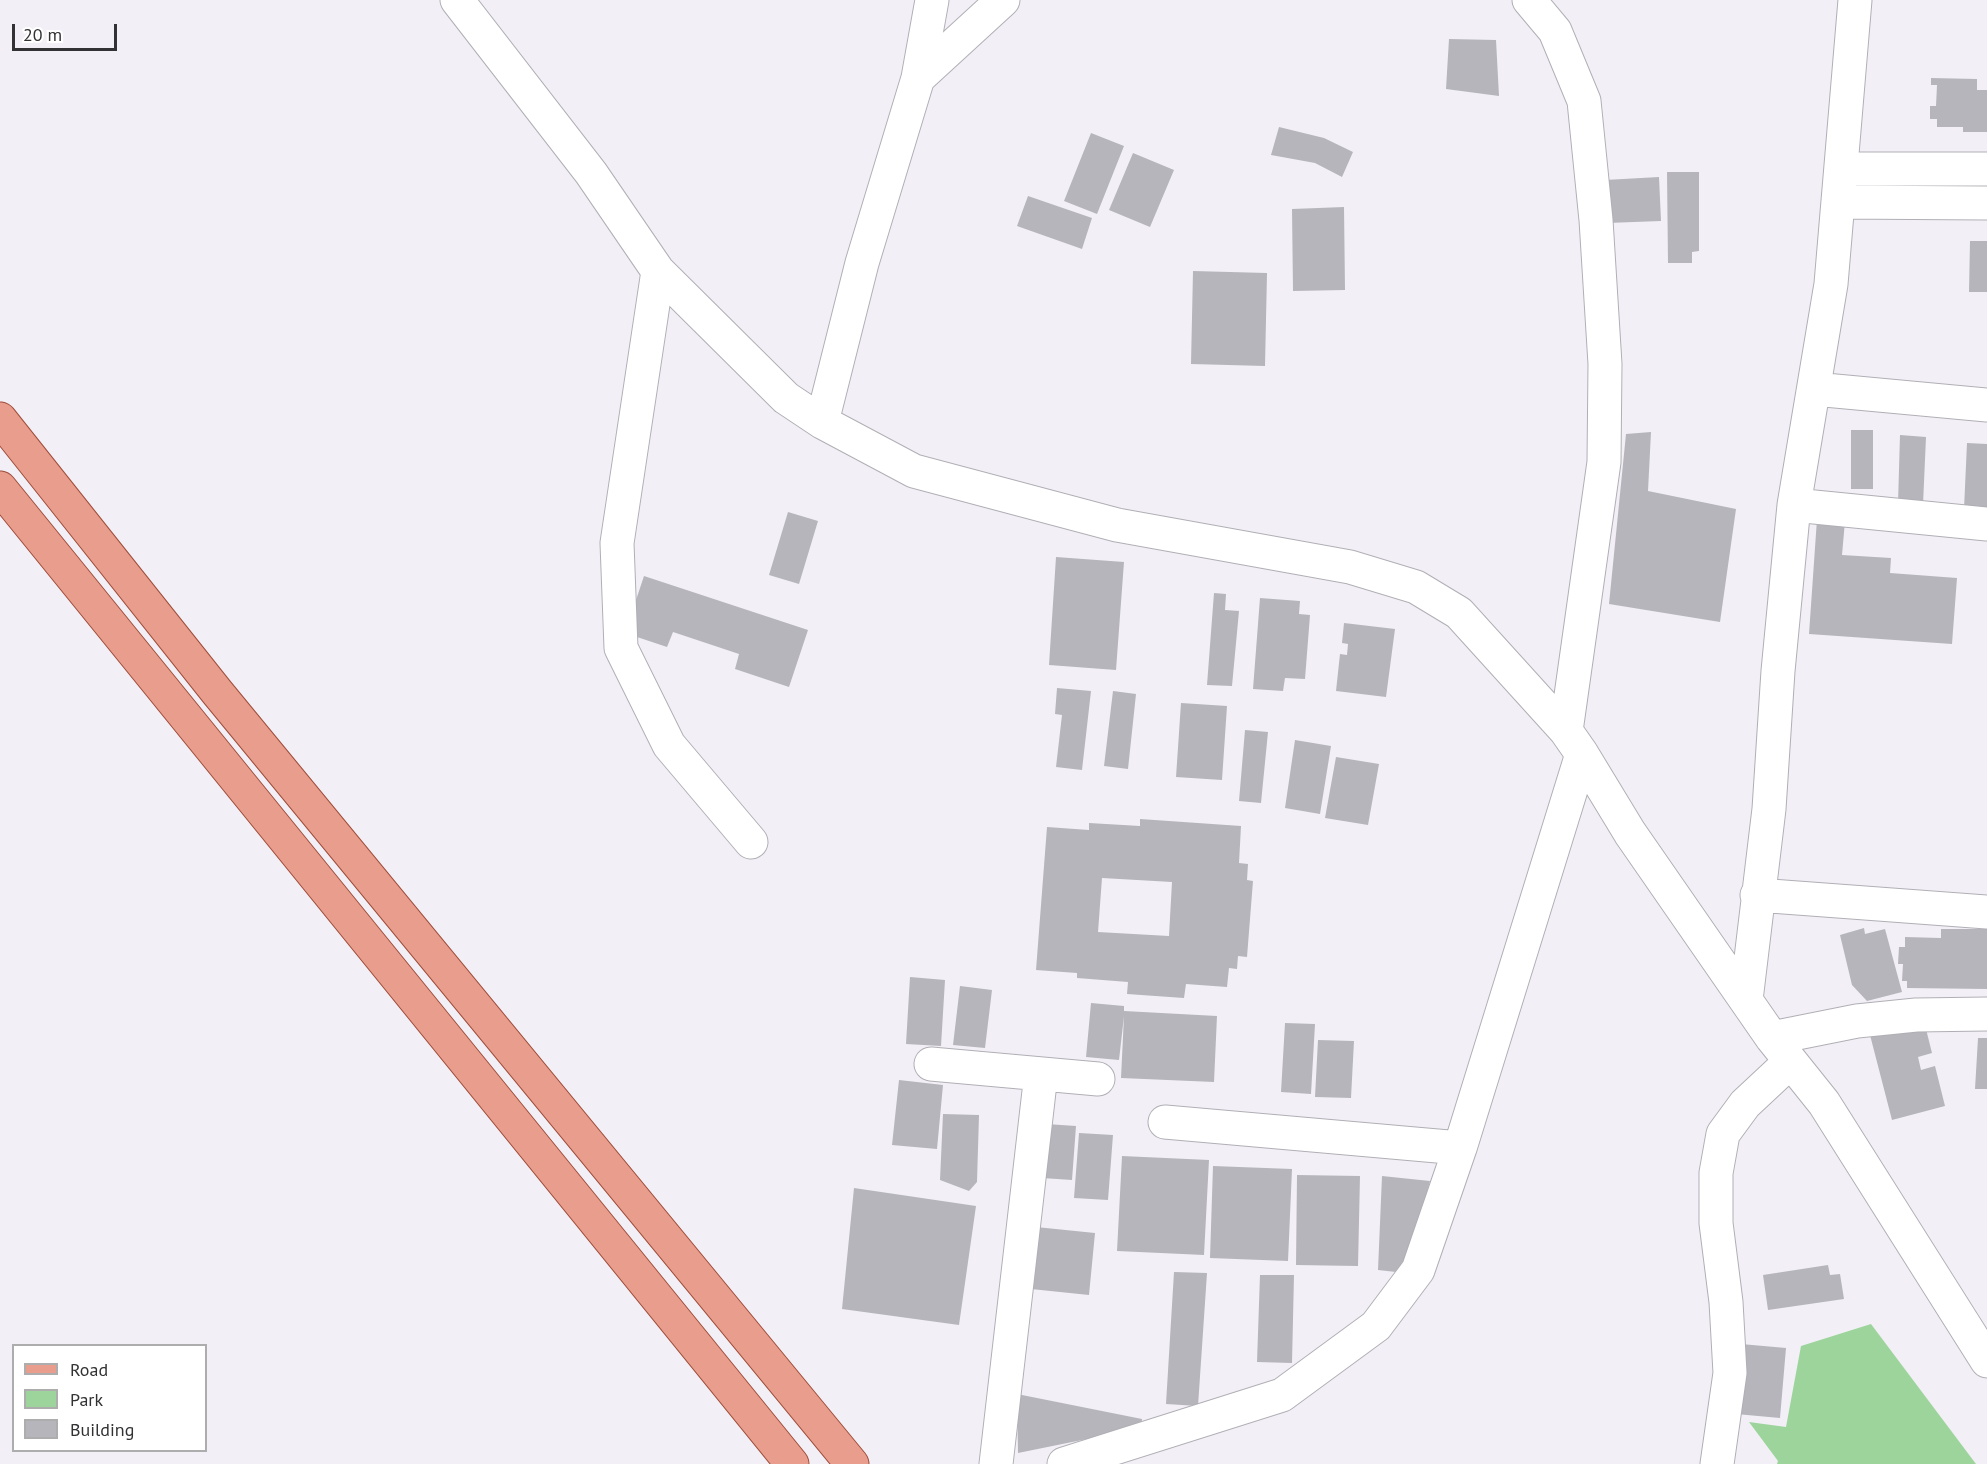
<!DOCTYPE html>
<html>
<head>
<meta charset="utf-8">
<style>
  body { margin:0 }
  #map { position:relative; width:1987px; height:1464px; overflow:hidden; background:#f2f0f6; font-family:"PT Sans",sans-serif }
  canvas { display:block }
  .legend { position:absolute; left:12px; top:1344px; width:195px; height:108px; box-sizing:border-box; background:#fff; border:2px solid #adadad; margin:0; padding:8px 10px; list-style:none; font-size:18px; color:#323133 }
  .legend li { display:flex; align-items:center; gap:12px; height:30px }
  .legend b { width:30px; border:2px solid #adadad }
  .scale { position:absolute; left:12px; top:24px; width:105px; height:27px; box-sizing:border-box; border:3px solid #323133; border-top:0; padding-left:8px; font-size:18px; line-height:21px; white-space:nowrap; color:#323133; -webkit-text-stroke:4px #fff; paint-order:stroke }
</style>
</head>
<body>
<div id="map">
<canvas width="1987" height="1464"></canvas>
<ul class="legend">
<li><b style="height:8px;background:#e99d8c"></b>Road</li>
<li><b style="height:16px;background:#9dd49c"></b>Park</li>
<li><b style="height:16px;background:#b5b5bb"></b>Building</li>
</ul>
<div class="scale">20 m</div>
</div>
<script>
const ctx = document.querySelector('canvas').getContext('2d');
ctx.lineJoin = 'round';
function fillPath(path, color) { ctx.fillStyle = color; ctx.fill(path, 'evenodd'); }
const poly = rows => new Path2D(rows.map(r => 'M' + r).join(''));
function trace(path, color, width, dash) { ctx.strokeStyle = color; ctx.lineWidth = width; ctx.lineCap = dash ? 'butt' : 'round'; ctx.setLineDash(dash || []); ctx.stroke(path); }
fillPath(poly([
  [1871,1324,1976,1464,1777,1464,1778,1461,1749,1422,1786,1427,1801,1346]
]), '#9dd49c');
fillPath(poly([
  [1449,39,1496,40,1499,96,1446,89],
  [1931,78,1977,79,1977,90,1987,90,1987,132,1963,132,1963,127,1937,127,1937,119,1930,119,1930,106,1936,106,1937,85,1931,85],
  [1279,127,1324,138,1353,152,1342,177,1315,163,1271,155],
  [1091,133,1124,146,1097,214,1064,201],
  [1133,153,1174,170,1150,227,1109,210],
  [1667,172,1699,172,1699,251,1692,252,1692,263,1668,263],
  [1659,177,1661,221,1607,223,1605,180],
  [1028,196,1092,218,1082,249,1017,226],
  [1344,207,1345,290,1293,291,1292,209],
  [1970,241,1987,241,1987,292,1969,292],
  [1193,271,1267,273,1265,366,1191,364],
  [1851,430,1873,430,1873,489,1851,489],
  [1651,432,1648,491,1736,509,1720,622,1609,604,1626,434],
  [1900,435,1926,437,1923,505,1898,504],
  [1967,443,1987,444,1987,509,1964,509],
  [788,512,818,521,799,584,769,575],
  [1817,519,1845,521,1842,555,1891,558,1890,573,1957,578,1952,644,1809,634],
  [1056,557,1124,562,1116,670,1049,665],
  [644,576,808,630,789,687,735,669,739,654,673,632,667,647,625,633],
  [1214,593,1226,594,1225,610,1239,611,1232,686,1207,685],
  [1260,598,1300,601,1299,614,1310,615,1305,679,1285,678,1283,691,1253,689],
  [1344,623,1395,629,1386,697,1336,691,1340,654,1347,655,1348,644,1342,643],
  [1057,688,1091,691,1082,770,1056,767,1062,715,1055,714],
  [1113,691,1136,694,1128,769,1104,766],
  [1181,703,1227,706,1222,780,1176,777],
  [1245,730,1268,732,1261,803,1239,801],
  [1295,740,1331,746,1320,814,1285,808],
  [1336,757,1379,764,1368,825,1325,818],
  [1140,819,1241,826,1239,863,1248,864,1247,880,1253,881,1247,957,1238,956,1237,969,1229,968,1227,987,1186,984,1184,998,1127,994,1128,982,1077,978,1077,973,1036,970,1047,827,1089,830,1089,823,1140,826],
  [1102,878,1172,882,1169,936,1098,932],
  [1864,928,1865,934,1885,929,1902,992,1867,1001,1852,985,1840,935],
  [1941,929,1987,929,1987,989,1907,988,1907,981,1902,981,1903,964,1898,964,1899,947,1905,947,1905,937,1941,938],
  [910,977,945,980,941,1046,906,1044],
  [960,986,992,990,985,1048,953,1045],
  [1091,1003,1124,1006,1124,1011,1217,1016,1214,1082,1121,1078,1124,1016,1119,1060,1086,1057],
  [1924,1021,1932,1053,1918,1057,1921,1070,1935,1066,1945,1106,1892,1120,1870,1035],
  [1285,1023,1315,1024,1311,1094,1281,1092],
  [1978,1038,1987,1038,1987,1089,1975,1089],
  [1318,1040,1354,1041,1351,1098,1315,1097],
  [899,1080,943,1085,937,1149,892,1145],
  [943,1114,979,1115,977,1182,969,1191,940,1180],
  [1046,1124,1076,1126,1072,1180,1042,1178],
  [1079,1133,1113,1135,1108,1200,1074,1198],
  [1122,1156,1209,1160,1204,1255,1117,1251],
  [1213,1166,1292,1169,1288,1261,1210,1258],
  [1297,1175,1360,1176,1358,1266,1296,1265],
  [1382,1176,1430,1181,1405,1273,1378,1270],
  [854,1188,976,1206,959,1325,842,1309],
  [1036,1227,1095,1233,1089,1295,1031,1289],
  [1828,1265,1830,1275,1840,1274,1844,1299,1768,1310,1763,1275],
  [1174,1272,1207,1273,1198,1406,1166,1404],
  [1260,1275,1294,1275,1292,1363,1257,1362],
  [1741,1344,1786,1348,1780,1418,1736,1414],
  [1017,1394,1142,1419,1141,1428,1018,1453]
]), '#b5b5bb');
const minor = poly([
  [457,0,591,173,658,271,786,398,822,422,914,471,1117,525,1350,567,1416,587,1459,613,1566,731,1582,754,1630,833,1772,1038,1824,1103,1987,1361],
  [1529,0,1555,31,1584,101,1596,220,1605,364,1604,462,1566,731],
  [918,78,932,0],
  [1842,169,1987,169],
  [1838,202,1987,203],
  [658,271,617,543,621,648,669,745,751,842],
  [1814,389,1987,405],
  [822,422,862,263,918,78,1003,0],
  [1794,505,1987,524],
  [1757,895,1987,912],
  [1746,1000,1769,809,1778,671,1794,505,1831,284,1855,0],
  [1772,1038,1857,1021,1916,1015,1987,1014],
  [931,1064,1098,1079],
  [1165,1122,1460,1148],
  [996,1464,1041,1074],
  [1064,1464,1282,1395,1376,1326,1418,1270,1460,1148,1582,754],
  [1717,1464,1730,1373,1726,1302,1716,1223,1716,1173,1723,1134,1745,1104,1790,1062]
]);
const major = poly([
  [0,419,217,692,852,1464],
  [0,488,792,1464]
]);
trace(minor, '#b1afb5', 35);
trace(major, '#9f4d3b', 35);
trace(minor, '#fff', 33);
trace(major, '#e99d8c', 33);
</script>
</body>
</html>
